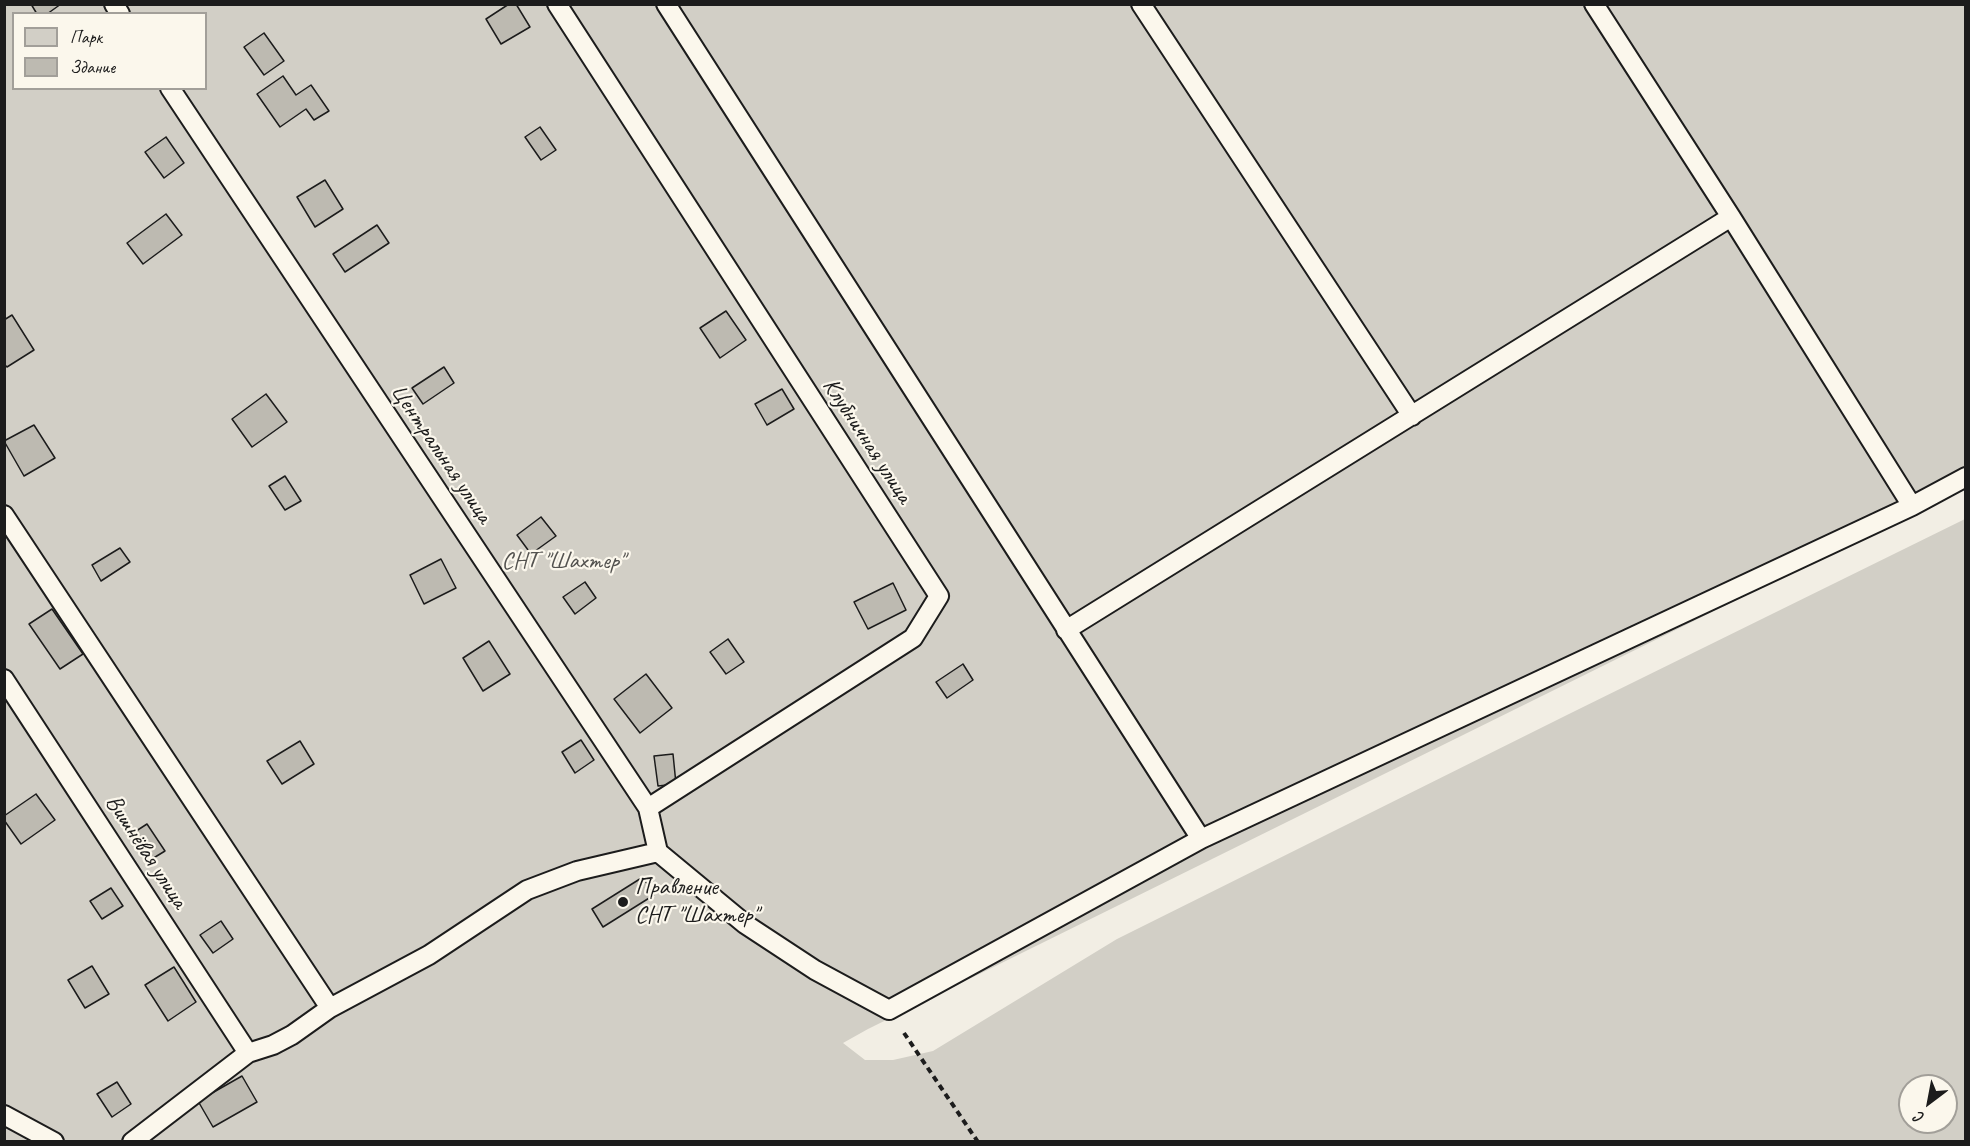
<!DOCTYPE html>
<html>
<head>
<meta charset="utf-8">
<style>
  body { margin:0 }
  #map { position:relative; width:1970px; height:1146px; overflow:hidden; background:#f2eee4; font-family:Caveat,sans-serif }
  canvas { display:block }
  .frame { position:absolute; inset:0; border:6px solid #1c1c1c; pointer-events:none }
  .legend { position:absolute; left:12px; top:12px; width:195px; height:78px; box-sizing:border-box; background:#fbf7ec; border:2px solid #a29f99; margin:0; padding:8px 10px; list-style:none; font-size:18px; color:#1c1c1c }
  .legend li { display:flex; align-items:center; gap:12px; height:30px }
  .legend b { width:30px; border:2px solid #a29f99 }
  .north { position:absolute; left:1898px; top:1074px; width:60px; height:60px; box-sizing:border-box; background:#fbf7ec; border:2px solid #a29f99; border-radius:50%; rotate:212deg; font-size:16px; font-weight:700; line-height:24px; text-align:center; color:#1c1c1c }
  .north::after { content:''; display:block; margin:auto; width:21px; height:27px; background:#1c1c1c; clip-path:polygon(50% 0,100% 100%,50% 72%,0 100%) }
</style>
</head>
<body>
<div id="map">
<canvas width="1970" height="1146"></canvas>
<div class="frame"></div>
<ul class="legend">
<li><b style="height:16px;background:#d2cfc6"></b>Парк</li>
<li><b style="height:16px;background:#bdbab1"></b>Здание</li>
</ul>
<div class="north">С</div>
</div>
<script>
const ctx = document.querySelector('canvas').getContext('2d');
ctx.lineJoin = 'round';
function fillPath(path, color) { ctx.fillStyle = color; ctx.fill(path, 'evenodd'); }
const poly = rows => new Path2D(rows.map(r => 'M' + r).join(''));
function trace(path, color, width, dash) { ctx.strokeStyle = color; ctx.lineWidth = width; ctx.lineCap = dash ? 'butt' : 'round'; ctx.setLineDash(dash || []); ctx.stroke(path); }
function drawText(font, color, halo, rows, align = 'center') {
  ctx.font = font + ' Caveat,sans-serif'; ctx.lineWidth = 4.5; ctx.setLineDash([]); ctx.textBaseline = 'middle'; ctx.strokeStyle = halo; ctx.fillStyle = color; for (const [text, x, y, turn = 0] of rows) {
    ctx.save(); ctx.translate(x, y); ctx.rotate((+turn || 0) * Math.PI / 180); ctx.textAlign = isNaN(turn) ? turn : align; if (halo) ctx.strokeText(text, 0, 0); ctx.fillText(text, 0, 0); ctx.restore();
  }
}
fillPath(poly([
  [5,5,1965,5,1965,487,868,1029,843,1043,865,1060,893,1060,933,1051,1117,939,1573,712,1965,519,1965,1141,5,1142],
  [14,14,206,14,206,88,14,88],
  [1910,1086,1946,1086,1946,1122,1910,1122]
]), '#d2cfc6');
const building = poly([
  [31,4,61,4,47,14,37,14,31,4],
  [509,4,516,4,530,27,501,44,486,19,509,4],
  [264,33,284,61,264,75,244,47,264,33],
  [283,76,296,95,311,85,329,111,314,120,306,109,280,127,257,94,283,76],
  [540,127,556,150,541,160,525,137,540,127],
  [166,137,184,163,164,178,145,152,166,137],
  [325,180,343,209,315,227,297,197,325,180],
  [166,214,182,235,143,264,127,243,166,214],
  [377,225,389,243,345,272,333,254,377,225],
  [726,311,746,340,720,358,700,328,726,311],
  [12,315,34,350,7,367,4,364,4,320,12,315],
  [444,367,454,383,423,404,412,388,444,367],
  [782,389,794,409,767,425,755,404,782,389],
  [266,394,287,422,252,447,232,419,266,394],
  [34,425,55,458,24,476,4,441,34,425],
  [285,476,301,501,285,510,269,486,285,476],
  [541,517,556,536,531,554,517,535,541,517],
  [120,548,130,562,101,581,92,565,120,548],
  [441,559,456,588,424,604,410,575,441,559],
  [585,582,596,598,575,614,563,597,585,582],
  [893,583,906,610,868,629,854,602,893,583],
  [52,609,83,654,60,669,29,624,52,609],
  [728,639,744,662,726,674,710,652,728,639],
  [489,641,510,674,483,691,463,658,489,641],
  [963,664,973,680,947,698,936,682,963,664],
  [646,674,672,708,640,733,614,699,646,674],
  [581,740,594,760,575,773,562,752,581,740],
  [300,741,314,764,282,784,267,761,300,741],
  [673,754,676,784,658,786,654,756,673,754],
  [36,794,55,820,21,844,4,820,4,816,36,794],
  [147,824,165,851,147,862,130,835,147,824],
  [643,877,654,895,603,927,592,909,643,877],
  [111,888,123,906,102,919,90,901,111,888],
  [221,921,233,939,213,953,200,935,221,921],
  [92,966,109,994,85,1008,68,980,92,966],
  [174,967,196,1002,168,1021,145,985,174,967],
  [242,1076,257,1102,213,1127,198,1101,242,1076],
  [117,1082,131,1104,112,1117,97,1094,117,1082]
]);
fillPath(building, '#bdbab1');
trace(building, '#1c1c1c', 1.5);
const service = poly([
  [114,4,120,14],
  [557,4,939,596,913,638,648,808],
  [666,4,1201,839],
  [1141,4,1412,416],
  [1594,4,1731,217,1912,506],
  [170,88,648,808,658,852],
  [4,515,330,1008],
  [1066,630,1731,217],
  [4,679,248,1053],
  [658,852,745,924,815,970,889,1010,1201,839,1912,506,1966,477],
  [4,1115,54,1142],
  [132,1142,248,1053,273,1045,292,1035,330,1008,429,955,527,890,577,871,658,852]
]);
trace(service, '#1c1c1c', 22);
trace(poly([
  [904,1033,978,1142]
]), '#1c1c1c', 4, [6, 4.5]);
trace(service, '#fbf7ec', 18);
for (const [x, y, r, color] of [
  [623,902,6,"#1c1c1c"]
]) { const dot = new Path2D(); dot.arc(x, y, r, 0, 2 * Math.PI); ctx.fillStyle = color; ctx.fill(dot); trace(dot, '#fbf7ec', 2); }
drawText('24px', '#1c1c1c', '#fbf7ec', [
  ["Клубничная улица",867,441,57],
  ["Центральная улица",441,454,56],
  ["Вишнёвая улица",146,852,57]
]);
drawText('24px', '#53524f', '#fbf7ec', [
  ["СНТ \"Шахтер\"",563,562]
]);
drawText('24px', '#1c1c1c', '#fbf7ec', [
  ["Правление",635,888],
  ["СНТ \"Шахтер\"",635,916]
], 'left');
</script>
</body>
</html>
